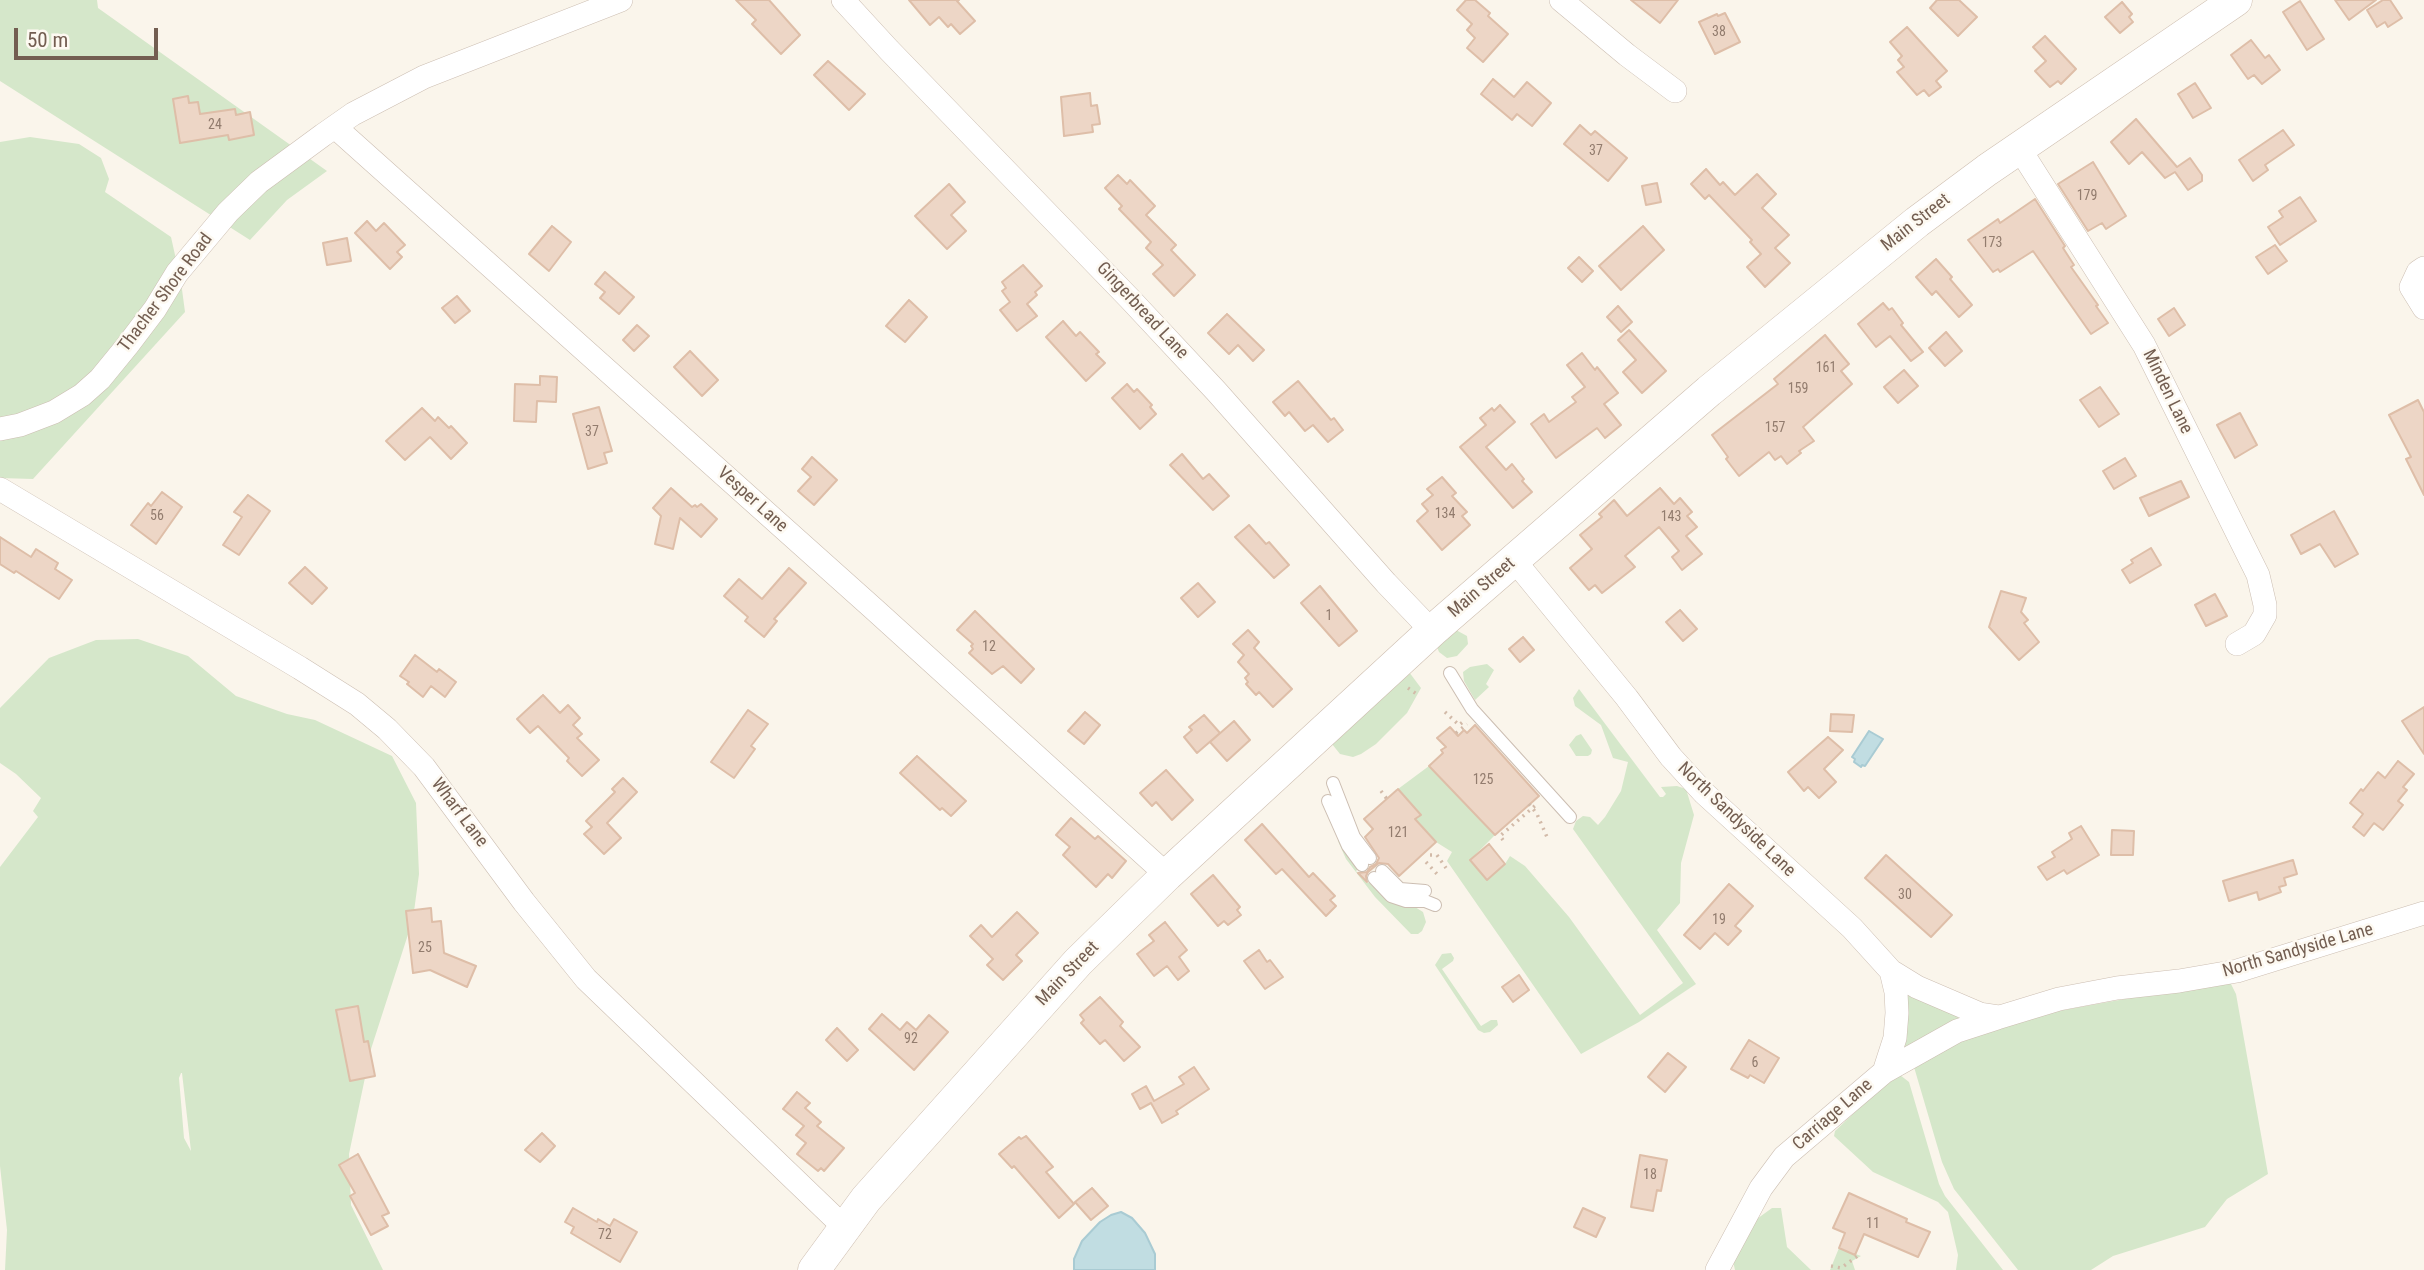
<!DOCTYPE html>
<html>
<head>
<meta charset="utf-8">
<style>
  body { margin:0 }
  #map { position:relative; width:2424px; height:1270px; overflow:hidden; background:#faf5eb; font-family:"Roboto Condensed",sans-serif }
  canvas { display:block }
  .scale { position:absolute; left:14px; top:28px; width:144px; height:32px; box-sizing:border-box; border:4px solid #735e51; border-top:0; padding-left:9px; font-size:21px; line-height:24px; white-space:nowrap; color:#735e51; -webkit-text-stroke:5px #fdf9f1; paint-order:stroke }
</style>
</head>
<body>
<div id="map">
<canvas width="2424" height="1270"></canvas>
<div class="scale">50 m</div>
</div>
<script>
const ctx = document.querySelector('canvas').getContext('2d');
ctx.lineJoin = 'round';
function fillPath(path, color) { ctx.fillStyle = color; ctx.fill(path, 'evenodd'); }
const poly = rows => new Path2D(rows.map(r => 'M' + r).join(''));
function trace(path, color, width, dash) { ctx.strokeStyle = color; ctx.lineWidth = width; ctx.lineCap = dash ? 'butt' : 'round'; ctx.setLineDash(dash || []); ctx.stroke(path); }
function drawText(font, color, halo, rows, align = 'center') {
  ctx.font = font + ' "Roboto Condensed",sans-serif'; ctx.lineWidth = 5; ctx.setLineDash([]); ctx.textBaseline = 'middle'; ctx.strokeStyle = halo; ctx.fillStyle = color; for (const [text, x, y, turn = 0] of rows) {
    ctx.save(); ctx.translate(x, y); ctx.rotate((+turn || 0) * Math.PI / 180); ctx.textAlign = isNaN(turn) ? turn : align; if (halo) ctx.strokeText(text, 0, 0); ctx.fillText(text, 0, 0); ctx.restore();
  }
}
fillPath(poly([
  [0,0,97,0,98,8,327,171,287,200,250,240,0,81],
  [30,137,79,144,101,158,109,179,105,192,171,237,181,282,185,312,33,479,0,478,0,142],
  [1456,630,1467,636,1468,644,1457,656,1447,658,1439,652,1437,647],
  [138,639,188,656,236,696,287,714,315,720,392,756,416,803,419,874,413,919,371,1049,349,1154,351,1205,383,1270,5,1270,7,1230,0,1166,0,867,38,817,33,811,41,798,16,774,0,763,0,708,49,658,96,640],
  [181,1073,182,1073,191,1151,184,1138,179,1078],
  [1487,664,1494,670,1486,684,1489,687,1475,700,1464,681,1463,672,1470,667],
  [1409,672,1421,688,1407,713,1376,744,1361,754,1353,757,1340,754,1332,744],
  [1579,689,1660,797,1663,797,1666,794,1661,787,1677,786,1686,789,1694,815,1681,863,1680,903,1657,930,1696,984,1639,1022,1581,1054,1447,861,1452,852,1436,842,1415,819,1420,814,1398,789,1429,766,1495,835,1470,860,1487,879,1505,864,1510,856,1525,866,1569,917,1640,1015,1683,983,1573,829,1576,821,1583,816,1590,817,1598,825,1605,817,1621,791,1628,762,1613,758,1601,725,1575,706,1573,698],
  [1581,734,1592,750,1591,754,1588,756,1576,756,1569,745,1576,736],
  [1338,841,1341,842,1349,859,1358,869,1356,871,1367,883,1370,882,1385,897,1401,906,1415,907,1423,912,1426,922,1422,931,1418,934,1411,934,1375,897,1346,859],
  [1451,953,1454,958,1453,961,1442,969,1481,1026,1491,1020,1497,1020,1498,1025,1490,1032,1484,1033,1478,1030,1435,965,1442,954],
  [2225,981,2231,984,2236,994,2268,1174,2227,1199,2205,1227,2113,1256,2091,1270,2018,1270,1954,1189,1942,1162,1914,1067,1967,1037,2058,1011],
  [1905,993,1958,1015,1958,1021,1906,1048,1904,1046],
  [1900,1075,1909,1082,1939,1184,1945,1196,2003,1270,1956,1270,1958,1255,1948,1212,1938,1202,1873,1172,1834,1136,1835,1131,1891,1078],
  [1772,1208,1781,1208,1787,1247,1811,1270,1735,1270,1733,1261,1750,1224],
  [1839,1248,1861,1256,1852,1261,1855,1270,1830,1270]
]), '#d5e7ca');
const water = poly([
  [1869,731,1883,739,1865,766,1862,765,1861,767,1854,762,1855,759,1852,757,1869,731],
  [1121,1212,1132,1218,1145,1233,1155,1254,1155,1270,1074,1270,1074,1259,1082,1241,1100,1222,1111,1215,1121,1212]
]);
fillPath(water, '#c1dde2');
trace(water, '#a9cbd3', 2);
const building = poly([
  [736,0,769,0,800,35,781,54,752,24,756,20,736,0],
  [909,0,959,0,957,1,975,21,960,34,951,24,948,27,939,17,930,25,909,0],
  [1466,0,1475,0,1490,13,1488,16,1508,34,1483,62,1467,48,1475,38,1467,30,1472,24,1457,10,1466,0],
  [1631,0,1678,0,1660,23,1631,0],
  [1937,0,1959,0,1977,17,1958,36,1930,8,1937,0],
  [2335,0,2376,0,2349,20,2335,0],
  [2383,0,2390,0,2402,18,2388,27,2385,22,2377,27,2367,10,2383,0],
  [2300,1,2324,39,2307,50,2283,12,2300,1],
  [2122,2,2132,14,2129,17,2133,22,2120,33,2105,17,2122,2],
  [1725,13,1740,42,1715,54,1699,22,1717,14,1718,16,1725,13],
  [1907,27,1947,71,1936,81,1941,87,1929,96,1924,90,1917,95,1897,72,1904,67,1898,60,1902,56,1890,42,1907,27],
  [2045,36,2076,69,2061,84,2058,81,2050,87,2035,71,2046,61,2033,47,2045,36],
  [2251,40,2265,58,2269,55,2280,70,2262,84,2254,75,2248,79,2231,55,2251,40],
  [828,61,865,94,849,110,814,75,828,61],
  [1493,79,1514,97,1527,82,1551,103,1532,126,1517,114,1512,120,1481,94,1493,79],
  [2195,83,2211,108,2193,118,2178,94,2195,83],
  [1090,93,1091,106,1097,105,1100,124,1092,125,1093,132,1064,136,1061,97,1090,93],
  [188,96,189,103,198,102,200,114,235,109,236,115,250,112,254,135,229,140,228,135,180,143,173,99,188,96],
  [2136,119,2177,167,2190,158,2202,175,2202,181,2188,190,2175,172,2165,178,2142,152,2129,164,2111,142,2136,119],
  [1580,125,1591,135,1595,131,1627,158,1608,181,1564,144,1580,125],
  [2283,130,2294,145,2265,165,2268,170,2253,181,2239,160,2283,130],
  [2093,162,2126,216,2106,229,2102,223,2088,231,2058,184,2093,162],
  [1706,169,1720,185,1723,182,1735,195,1757,174,1776,194,1762,208,1789,235,1775,248,1790,263,1765,287,1747,267,1761,254,1750,242,1752,240,1709,195,1705,199,1691,184,1706,169],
  [1118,175,1127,184,1130,180,1155,206,1146,215,1176,245,1171,250,1195,275,1174,296,1153,274,1163,265,1146,248,1151,242,1119,209,1122,206,1105,188,1118,175],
  [1657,183,1661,202,1646,205,1642,186,1657,183],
  [949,184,965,202,951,215,966,231,947,249,915,216,949,184],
  [2300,197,2316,221,2280,245,2268,227,2283,217,2279,211,2300,197],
  [2035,199,2065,246,2063,248,2074,265,2071,267,2098,305,2096,306,2108,323,2091,334,2033,251,2000,272,1998,269,1993,272,1968,240,1998,219,2000,223,2035,199],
  [367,221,376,231,384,223,405,245,397,252,402,257,390,269,355,233,367,221],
  [552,226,571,242,549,271,529,254,552,226],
  [1643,226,1664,250,1621,290,1599,266,1643,226],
  [347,238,351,261,327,265,323,243,347,238],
  [2275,245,2287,261,2268,274,2256,257,2275,245],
  [1579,257,1593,271,1582,282,1568,268,1579,257],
  [1936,259,1952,277,1950,279,1972,305,1959,317,1936,291,1932,295,1916,277,1936,259],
  [1023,265,1042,286,1035,292,1037,295,1027,304,1037,316,1017,331,1000,310,1010,302,1002,291,1006,288,1002,282,1023,265],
  [605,272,634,297,619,314,600,298,605,292,595,284,605,272],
  [457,296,470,311,455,323,442,308,457,296],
  [909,300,927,317,905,342,886,326,909,300],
  [1883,303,1889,310,1892,308,1903,323,1901,325,1923,352,1911,361,1890,336,1876,347,1858,324,1883,303],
  [1618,306,1632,322,1621,332,1607,317,1618,306],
  [2174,308,2185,325,2169,336,2158,319,2174,308],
  [1227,314,1264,350,1253,361,1238,345,1229,354,1208,333,1227,314],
  [1063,321,1076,336,1080,332,1099,352,1096,354,1105,363,1086,381,1046,337,1063,321],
  [637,325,649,336,634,351,623,340,637,325],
  [1629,330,1666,371,1642,393,1623,372,1636,360,1618,340,1629,330],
  [1946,332,1962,351,1945,366,1929,348,1946,332],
  [1825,335,1849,364,1841,371,1852,384,1803,427,1814,441,1799,451,1801,453,1787,464,1781,456,1775,460,1769,452,1739,476,1726,459,1728,457,1712,435,1778,384,1774,379,1825,335],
  [690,351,718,380,702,396,674,367,690,351],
  [1582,353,1595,370,1597,367,1618,393,1604,404,1621,425,1605,438,1597,428,1556,458,1531,424,1544,414,1549,422,1576,402,1572,397,1585,387,1567,365,1582,353],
  [1904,370,1918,386,1898,403,1884,387,1904,370],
  [540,376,557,377,556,402,537,401,536,422,514,421,515,384,540,385,540,376],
  [1298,381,1331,420,1334,418,1343,430,1328,442,1313,425,1305,431,1289,412,1285,416,1273,402,1298,381],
  [1127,384,1134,392,1137,389,1152,405,1150,407,1156,414,1140,429,1112,398,1127,384],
  [2100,387,2119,414,2099,427,2080,400,2100,387],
  [2418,400,2424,412,2424,495,2406,459,2411,457,2389,415,2418,400],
  [1500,405,1515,422,1486,447,1506,470,1512,464,1524,479,1522,481,1532,492,1513,508,1460,447,1486,425,1480,418,1492,408,1494,411,1500,405],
  [599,407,612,451,604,453,607,463,588,469,573,414,599,407],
  [422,408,435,421,438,417,449,428,451,426,467,443,451,459,430,437,405,460,386,441,422,408],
  [2240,413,2257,445,2235,458,2217,425,2240,413],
  [1182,454,1203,479,1209,474,1229,496,1213,510,1170,465,1182,454],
  [812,457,837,480,814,505,798,491,811,477,802,469,812,457],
  [2125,458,2136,476,2114,489,2103,471,2125,458],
  [1442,477,1456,493,1452,496,1467,512,1462,516,1470,525,1442,550,1417,521,1428,511,1422,504,1433,495,1427,489,1442,477],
  [2181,481,2189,497,2149,516,2140,498,2181,481],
  [671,488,692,507,695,505,697,507,701,504,717,519,701,537,680,518,673,549,655,544,661,516,653,508,671,488],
  [1660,488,1674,504,1680,498,1692,512,1687,516,1697,527,1686,536,1702,554,1682,570,1672,557,1679,551,1659,527,1625,556,1635,567,1602,593,1595,585,1589,590,1570,568,1592,549,1580,535,1602,517,1599,514,1614,500,1627,516,1660,488],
  [162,492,182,507,156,544,131,525,148,503,151,506,162,492],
  [248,495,270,511,239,555,223,545,242,517,234,512,248,495],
  [2334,511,2358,554,2335,567,2320,544,2301,554,2291,535,2334,511],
  [1249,525,1266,544,1269,542,1289,565,1274,578,1235,537,1249,525],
  [0,537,31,557,36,549,58,563,55,569,72,580,59,599,16,571,14,573,0,564,0,537],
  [2151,548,2161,565,2130,583,2122,570,2133,563,2131,560,2151,548],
  [305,567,327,588,312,604,289,583,305,567],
  [789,568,806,583,774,619,777,621,764,637,745,621,748,617,724,596,739,579,762,599,789,568],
  [1198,583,1215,602,1198,617,1181,598,1198,583],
  [1320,586,1357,631,1339,646,1301,603,1320,586],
  [2001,591,2026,598,2021,612,2028,620,2024,623,2039,642,2019,660,1989,627,2001,591],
  [2215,594,2227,616,2206,626,2195,605,2215,594],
  [1680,610,1697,629,1683,641,1666,622,1680,610],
  [975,611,1034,669,1021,683,1003,666,992,674,969,653,973,649,971,646,973,644,957,630,975,611],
  [1248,630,1259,642,1254,648,1292,689,1273,707,1259,692,1256,695,1246,684,1248,682,1245,678,1249,674,1238,662,1244,655,1233,644,1248,630],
  [1523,637,1534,650,1520,662,1509,649,1523,637],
  [415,655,437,672,439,669,456,682,445,697,431,686,423,697,407,684,409,682,400,676,415,655],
  [543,695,560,713,568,705,580,718,573,725,582,734,577,738,599,760,582,776,567,761,569,758,538,726,530,733,517,719,543,695],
  [2424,707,2424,754,2402,721,2424,707],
  [748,710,768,724,751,746,755,749,734,778,711,762,748,710],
  [1085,712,1100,725,1084,744,1068,731,1085,712],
  [1831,714,1854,715,1852,732,1830,731,1831,714],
  [1204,715,1220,733,1197,753,1184,737,1192,730,1189,727,1204,715],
  [1234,721,1250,740,1227,761,1210,742,1234,721],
  [1475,725,1539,796,1495,835,1429,766,1443,753,1441,750,1446,747,1437,738,1450,727,1458,736,1464,730,1467,733,1475,725],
  [1828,737,1843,750,1824,769,1836,782,1819,798,1808,787,1804,791,1788,772,1828,737],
  [917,756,966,801,951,816,942,808,940,810,900,773,917,756],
  [2398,761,2414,774,2403,787,2407,790,2398,801,2403,805,2383,830,2374,823,2364,836,2353,827,2363,814,2350,803,2361,789,2363,791,2378,772,2385,778,2398,761],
  [1166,770,1193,800,1172,820,1156,802,1152,806,1140,793,1166,770],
  [623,778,637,792,607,823,621,838,604,854,584,834,592,827,586,821,615,792,612,789,623,778],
  [1398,789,1421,815,1415,819,1436,842,1399,876,1388,864,1379,863,1368,872,1366,876,1367,882,1358,873,1367,872,1370,867,1376,864,1379,858,1365,837,1373,829,1364,819,1398,789],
  [1071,818,1095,839,1098,836,1126,861,1112,878,1108,874,1096,887,1063,855,1070,847,1056,835,1071,818],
  [1262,824,1309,877,1313,873,1335,896,1330,900,1336,906,1326,916,1282,869,1276,874,1245,840,1262,824],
  [2081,826,2099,855,2067,874,2064,870,2047,880,2038,867,2055,857,2052,852,2072,839,2069,833,2081,826],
  [2112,830,2134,831,2133,855,2111,855,2112,830],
  [1489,844,1505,864,1487,880,1470,860,1489,844],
  [1886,855,1952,915,1931,937,1865,878,1886,855],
  [2293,860,2297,874,2284,878,2286,885,2279,887,2281,892,2259,900,2257,892,2229,901,2223,881,2293,860],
  [1213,875,1240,907,1237,910,1241,915,1228,925,1224,921,1218,926,1191,894,1213,875],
  [1729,884,1753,906,1735,926,1741,931,1728,945,1715,933,1700,949,1684,935,1729,884],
  [431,908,432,922,441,921,444,953,476,966,467,987,430,970,413,973,406,911,431,908],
  [1017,912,1038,933,1016,955,1022,961,1003,980,987,965,993,959,970,936,981,925,992,937,1017,912],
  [1165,922,1187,950,1179,957,1189,971,1178,980,1167,966,1154,976,1137,954,1154,941,1149,935,1165,922],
  [1259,950,1267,962,1270,960,1283,977,1265,989,1244,961,1259,950],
  [1519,975,1529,990,1513,1002,1502,987,1519,975],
  [1100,997,1123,1022,1120,1026,1140,1047,1124,1061,1105,1040,1100,1044,1081,1023,1084,1020,1080,1015,1100,997],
  [358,1006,364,1042,368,1041,375,1076,350,1081,336,1010,358,1006],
  [882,1014,900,1030,907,1022,916,1030,929,1015,948,1032,914,1070,869,1029,882,1014],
  [837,1028,858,1050,847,1061,826,1040,837,1028],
  [1749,1040,1779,1058,1764,1083,1750,1075,1748,1078,1731,1069,1749,1040],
  [1668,1053,1686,1067,1665,1092,1648,1077,1668,1053],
  [1194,1067,1209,1089,1176,1111,1178,1114,1162,1123,1151,1103,1140,1109,1132,1094,1146,1086,1154,1101,1184,1084,1179,1077,1194,1067],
  [797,1092,810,1103,805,1108,821,1122,817,1126,844,1148,824,1171,821,1168,818,1171,797,1154,806,1143,796,1135,804,1126,783,1109,797,1092],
  [542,1133,555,1146,540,1162,525,1150,542,1133],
  [1026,1136,1053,1167,1046,1172,1074,1204,1059,1218,1014,1166,1012,1168,999,1154,1019,1137,1021,1139,1026,1136],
  [358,1154,389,1213,382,1216,388,1226,371,1235,350,1196,355,1193,339,1165,358,1154],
  [1640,1155,1667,1160,1661,1191,1657,1190,1653,1211,1631,1207,1640,1155],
  [1092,1188,1108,1206,1091,1220,1075,1202,1092,1188],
  [1849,1193,1907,1219,1906,1222,1930,1232,1918,1257,1864,1234,1855,1255,1839,1248,1845,1233,1833,1228,1849,1193],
  [573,1208,597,1222,598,1219,610,1226,614,1219,637,1232,620,1262,571,1233,574,1227,565,1222,573,1208],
  [1583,1208,1605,1218,1596,1237,1574,1227,1583,1208]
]);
fillPath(building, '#edd6c6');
trace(building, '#debea8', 2);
const lane = poly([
  [1450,673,1472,709,1570,817],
  [1333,783,1354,837,1370,858],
  [1328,801,1348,846,1362,865],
  [1382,871,1400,889,1425,891],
  [1374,878,1391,896,1406,901,1425,901,1435,905]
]);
const street = poly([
  [843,0,889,50,1130,299,1216,391,1386,583,1432,631],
  [1561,0,1627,55,1675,91],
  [335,127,875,610,1167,875],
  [2019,148,2144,345,2258,575,2265,605,2265,615,2254,634,2237,644],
  [2424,268,2418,272,2411,287,2424,308],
  [0,429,20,425,54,412,82,395,100,379,127,346,155,309,177,273,228,212,259,182,323,135,353,114,424,77,621,0],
  [0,489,300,668,357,704,387,729,424,767,524,902,586,979,844,1227],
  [1514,560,1627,698,1671,757,1704,793,1852,928,1891,971,1917,987,1980,1014,2000,1017,2059,999,2117,988,2179,981,2237,971,2424,913],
  [1884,1072,1895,1038,1897,1013,1896,992,1891,971],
  [1717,1270,1761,1188,1784,1157,1884,1072,1957,1031,1997,1018]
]);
const secondary = poly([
  [814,1270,866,1199,1078,962,1167,875,1432,631,1709,391,1917,222,1987,170,2236,0]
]);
trace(lane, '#ccbeb2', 14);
trace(street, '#ccbeb2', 24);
trace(secondary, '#cebeb0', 33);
trace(poly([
  [1408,688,1418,695],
  [1445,712,1459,725,1464,721],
  [1456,733,1467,724],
  [1381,791,1387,799],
  [1529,804,1537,814,1547,837],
  [1503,840,1500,836,1537,804],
  [1430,855,1437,855,1446,868],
  [1426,862,1437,874],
  [1831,1266,1841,1268,1859,1255]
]), '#d2baa8', 3.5, [2, 5]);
trace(lane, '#fff', 12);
trace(street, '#fff', 23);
trace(secondary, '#fff', 32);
drawText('14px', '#927c6e', null, [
  ["38",1719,32],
  ["24",215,125],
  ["37",1596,151],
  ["179",2087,196],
  ["173",1992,243],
  ["161",1826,368],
  ["159",1798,389],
  ["157",1775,428],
  ["37",592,432],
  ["134",1445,514],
  ["56",157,516],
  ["143",1671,517],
  ["1",1329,616],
  ["12",989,647],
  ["125",1483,780],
  ["121",1398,833],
  ["30",1905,895],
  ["19",1719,920],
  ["25",425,948],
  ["92",911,1039],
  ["6",1755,1063],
  ["18",1650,1175],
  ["11",1873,1224],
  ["72",605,1235]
]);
drawText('18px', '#735e51', '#fdf9f1', [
  ["Main Street",1916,223,-38],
  ["Thacher Shore Road",166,293,-53],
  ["Gingerbread Lane",1142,311,47],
  ["Minden Lane",2167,392,64],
  ["Vesper Lane",752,500,42],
  ["Main Street",1482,588,-41],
  ["Wharf Lane",459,813,53],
  ["North Sandyside Lane",1736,820,44],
  ["North Sandyside Lane",2298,951,-16],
  ["Main Street",1068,974,-46],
  ["Carriage Lane",1833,1115,-41]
]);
</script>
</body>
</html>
